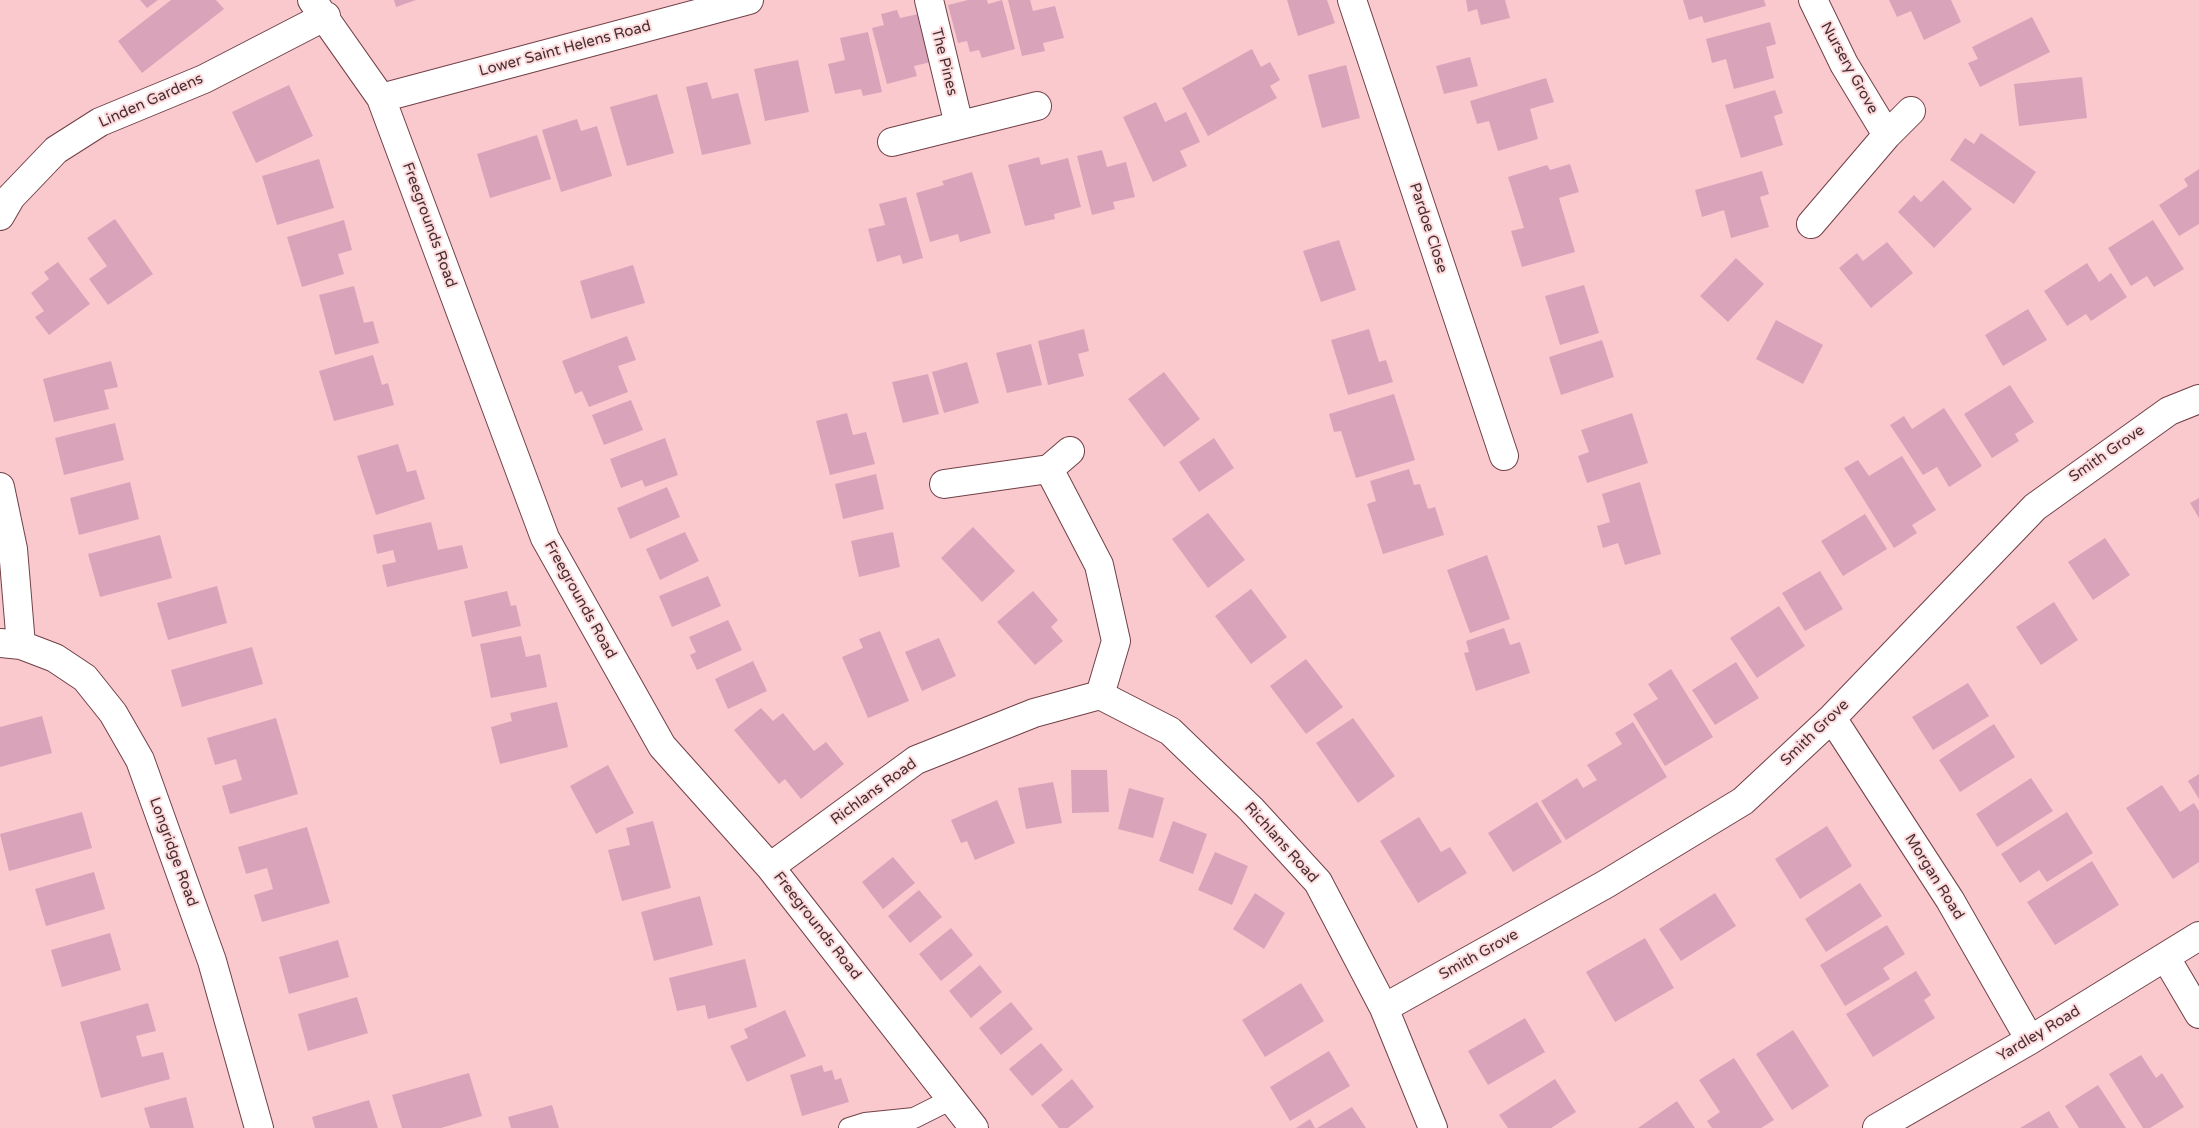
<!DOCTYPE html>
<html>
<head>
<meta charset="utf-8">
<style>
  body { margin:0 }
  canvas { display:block; background:#f9c9ce }
</style>
</head>
<body>
<canvas width="2199" height="1128"></canvas>
<script>
const ctx = document.querySelector('canvas').getContext('2d');
ctx.lineJoin = 'round';
function fillPath(path, color) { ctx.fillStyle = color; ctx.fill(path, 'evenodd'); }
const poly = rows => new Path2D(rows.map(r => 'M' + r).join(''));
function trace(path, color, width, dash) { ctx.strokeStyle = color; ctx.lineWidth = width; ctx.lineCap = dash ? 'butt' : 'round'; ctx.setLineDash(dash || []); ctx.stroke(path); }
function drawText(font, color, halo, rows, align = 'center') {
  ctx.font = font + ' "Varela Round",sans-serif'; ctx.lineWidth = 4; ctx.setLineDash([]); ctx.textBaseline = 'middle'; ctx.strokeStyle = halo; ctx.fillStyle = color; for (const [text, x, y, turn = 0] of rows) {
    ctx.save(); ctx.translate(x, y); ctx.rotate((+turn || 0) * Math.PI / 180); ctx.textAlign = isNaN(turn) ? turn : align; if (halo) ctx.strokeText(text, 0, 0); ctx.fillText(text, 0, 0); ctx.restore();
  }
}
fillPath(poly([
  [140,0,158,0,147,8],
  [171,0,216,0,224,9,142,73,118,41],
  [394,0,416,0,396,7],
  [968,0,987,0,988,4,1002,0,1015,49,982,58,979,50,970,52,967,41,958,43,948,5],
  [1008,0,1030,0,1033,11,1055,6,1064,38,1043,43,1045,51,1022,56],
  [1287,0,1327,0,1335,23,1298,36],
  [1466,0,1505,0,1510,18,1481,25,1477,9,1468,12],
  [1683,0,1764,0,1766,6,1704,23,1702,16,1689,20],
  [1889,0,1951,0,1961,22,1924,40,1911,11,1897,17],
  [897,10,900,18,918,14,931,62,914,66,917,76,887,84,872,28,884,25,881,14],
  [2032,17,2050,52,1980,87,1968,63,1978,59,1972,47],
  [1770,22,1776,44,1766,47,1774,78,1734,89,1726,59,1712,63,1706,39],
  [868,32,882,92,863,96,861,89,835,94,828,64,845,60,840,38],
  [1252,49,1261,67,1270,62,1280,80,1270,86,1277,98,1208,136,1182,88],
  [1470,57,1478,86,1444,94,1436,66],
  [798,60,809,112,765,121,754,69],
  [1346,65,1360,118,1322,128,1308,75],
  [2082,77,2087,118,2019,126,2014,84],
  [1546,78,1554,102,1530,109,1538,139,1498,151,1489,121,1477,124,1470,101],
  [707,82,712,99,738,93,751,144,702,155,686,87],
  [289,85,313,136,256,163,232,112],
  [1775,90,1783,113,1774,116,1783,145,1741,158,1725,105],
  [657,94,674,153,627,166,610,107],
  [1156,102,1165,122,1186,112,1200,142,1180,151,1187,166,1153,182,1123,117],
  [577,119,581,131,597,126,612,176,561,192,542,130],
  [1981,133,2036,172,2014,204,1950,160,1965,138,1974,144],
  [537,135,551,179,490,198,477,154],
  [1102,150,1107,167,1126,162,1135,197,1113,202,1115,209,1092,215,1077,156],
  [1039,157,1041,165,1068,158,1081,207,1054,214,1055,219,1025,226,1008,165],
  [319,159,334,208,277,225,262,176],
  [1570,164,1579,192,1559,198,1575,252,1522,267,1511,231,1524,228,1508,177,1547,165,1550,170],
  [2199,169,2199,224,2179,236,2159,205,2188,186,2184,179],
  [1762,171,1769,194,1760,197,1769,227,1731,238,1724,210,1702,217,1695,190],
  [972,172,991,233,960,242,958,234,930,242,916,193,944,185,942,181],
  [1943,180,1972,209,1934,248,1898,212,1914,195,1921,202],
  [906,197,923,258,903,264,900,255,877,262,868,229,885,225,879,204],
  [115,219,153,274,108,305,89,279,107,266,87,238],
  [344,220,352,250,338,254,344,274,302,287,287,237],
  [2153,220,2184,269,2154,287,2147,276,2131,286,2108,248],
  [1339,240,1356,290,1321,302,1303,251],
  [1887,242,1913,273,1871,308,1839,268,1857,253,1863,261],
  [1736,258,1764,284,1728,322,1700,296],
  [58,262,90,304,49,335,35,317,44,311,31,293,49,279,44,272],
  [2087,263,2099,282,2111,273,2127,297,2091,321,2086,314,2067,326,2044,291],
  [633,265,645,303,591,319,580,281],
  [1584,285,1599,333,1560,345,1545,296],
  [354,286,364,323,373,321,379,343,335,355,319,295],
  [2028,309,2047,340,2003,366,1985,335],
  [1776,320,1823,345,1803,384,1756,359],
  [1084,329,1089,351,1078,354,1084,376,1048,385,1038,341],
  [1369,329,1379,362,1386,360,1393,382,1348,395,1331,340],
  [627,336,636,360,618,366,628,392,589,407,582,391,575,394,562,361],
  [1602,340,1614,377,1561,395,1549,357],
  [1031,344,1042,385,1007,393,996,353],
  [373,355,382,385,388,383,394,405,334,421,319,371],
  [111,361,118,387,104,390,109,409,54,422,43,379],
  [967,362,979,403,944,413,932,372],
  [1164,372,1200,419,1164,447,1128,399],
  [928,374,939,414,903,423,892,382],
  [2010,385,2034,422,2015,434,2019,441,1992,458,1964,414],
  [1394,394,1415,460,1356,478,1341,431,1334,432,1329,414],
  [631,400,643,430,604,445,592,415],
  [1944,408,1982,466,1949,487,1937,467,1923,475,1890,425,1904,416,1912,429],
  [847,413,853,435,866,432,875,464,830,475,816,421],
  [1632,413,1648,463,1587,483,1578,456,1589,452,1581,430],
  [115,423,124,460,64,475,55,438],
  [665,438,678,475,645,487,642,480,621,488,610,459],
  [1214,438,1234,468,1199,492,1179,462],
  [398,444,407,472,416,470,425,499,376,515,357,456],
  [1902,456,1936,510,1912,525,1917,533,1894,548,1844,468,1858,460,1869,476],
  [1409,469,1414,485,1420,484,1428,509,1435,507,1444,535,1383,554,1367,504,1376,501,1370,481],
  [876,474,884,509,843,519,835,484],
  [130,482,139,519,79,535,70,498],
  [1640,482,1661,554,1625,565,1618,543,1603,548,1597,526,1610,522,1602,494],
  [667,487,680,517,630,539,617,508],
  [2199,498,2199,518,2190,503],
  [1208,513,1245,560,1208,588,1172,539],
  [1865,514,1887,549,1843,576,1821,541],
  [431,522,438,550,462,545,468,568,387,587,382,565,396,562,393,550,377,554,373,535],
  [973,527,1015,571,982,602,941,558],
  [685,532,699,561,660,580,646,549],
  [893,532,900,567,859,577,851,541],
  [160,535,172,578,100,597,88,554],
  [2105,538,2130,575,2093,600,2068,562],
  [1487,555,1510,619,1470,633,1447,570],
  [1820,571,1843,609,1805,631,1782,593],
  [708,576,721,606,672,627,659,596],
  [217,586,227,623,168,640,157,603],
  [1251,589,1287,637,1251,664,1215,616],
  [507,591,511,606,516,605,521,626,472,637,464,601],
  [1033,591,1058,620,1051,627,1063,641,1035,665,997,622],
  [2054,602,2078,640,2041,665,2016,627],
  [1779,606,1805,646,1757,678,1730,638],
  [728,620,742,650,697,670,690,655,696,652,689,637],
  [1504,628,1510,645,1520,642,1530,673,1476,691,1464,653,1469,652,1466,641],
  [880,631,909,701,868,718,842,657,863,648,859,639],
  [521,636,526,657,540,654,547,687,491,698,480,644],
  [939,638,956,676,922,691,905,652],
  [252,647,263,684,182,707,171,670],
  [1306,659,1343,707,1306,734,1270,686],
  [753,661,767,691,728,709,715,679],
  [1736,662,1759,698,1715,725,1692,690],
  [1671,669,1713,737,1665,766,1633,714,1658,699,1648,684],
  [1968,683,1989,716,1933,750,1912,717],
  [557,702,568,747,500,764,491,727,512,721,510,713],
  [761,708,773,721,783,713,814,751,826,742,844,764,801,799,785,779,779,784,734,730],
  [42,716,52,753,0,767,0,727],
  [276,718,298,794,230,814,222,786,242,780,236,759,215,765,207,738],
  [1353,718,1395,776,1358,803,1316,743],
  [1633,722,1667,777,1566,840,1541,801,1577,778,1583,788,1597,780,1587,765,1622,744,1615,733],
  [1994,724,2015,757,1960,792,1939,760],
  [608,765,634,813,596,834,570,786],
  [1071,770,1107,770,1109,812,1072,813],
  [2199,774,2199,799,2188,781],
  [2031,778,2053,811,1997,847,1976,814],
  [1053,782,1062,823,1026,829,1018,788],
  [2162,785,2180,812,2194,803,2199,811,2199,862,2173,879,2126,808],
  [1129,788,1164,798,1153,838,1118,829],
  [997,800,1015,843,975,860,967,841,961,843,951,820],
  [1537,802,1562,842,1513,872,1488,833],
  [82,812,92,848,9,871,0,834],
  [2067,812,2093,853,2047,882,2039,870,2020,883,2001,854],
  [1419,817,1441,852,1450,847,1467,873,1418,903,1380,841],
  [653,821,671,888,622,901,608,850,630,845,626,828],
  [1173,821,1207,834,1193,874,1159,861],
  [1827,826,1852,866,1800,899,1775,859],
  [307,827,330,903,262,922,254,895,273,889,267,868,246,874,238,847],
  [1215,852,1248,866,1232,905,1198,890],
  [893,857,915,883,883,909,862,882],
  [2092,861,2119,905,2055,945,2027,902],
  [94,872,105,909,46,926,35,889],
  [1860,883,1882,916,1826,952,1805,919],
  [919,890,942,917,910,943,888,916],
  [1255,893,1285,913,1264,949,1233,929],
  [1715,893,1736,926,1681,961,1659,929],
  [700,896,713,945,654,961,641,912],
  [1887,925,1905,954,1883,968,1890,979,1845,1006,1820,965],
  [951,928,973,955,941,981,919,954],
  [110,933,121,970,62,987,51,950],
  [1645,938,1674,988,1615,1022,1586,972],
  [338,940,349,977,289,994,279,957],
  [745,959,757,1007,708,1019,705,1005,677,1011,669,978],
  [980,965,1002,992,971,1018,949,991],
  [1916,971,1931,995,1924,1000,1935,1018,1873,1057,1846,1014],
  [1301,983,1324,1021,1265,1057,1242,1020],
  [357,997,368,1033,308,1051,298,1014],
  [1011,1002,1033,1029,1001,1055,979,1028],
  [148,1003,156,1031,136,1036,142,1057,163,1052,170,1079,101,1098,80,1022],
  [785,1010,806,1056,747,1082,730,1046,748,1038,744,1029],
  [1525,1018,1545,1052,1488,1085,1468,1051],
  [1793,1030,1829,1086,1792,1110,1756,1054],
  [1041,1043,1063,1070,1032,1096,1009,1069],
  [1329,1051,1350,1086,1290,1121,1270,1087],
  [2141,1055,2156,1078,2162,1073,2184,1107,2150,1128,2143,1128,2109,1074],
  [1734,1058,1774,1120,1761,1128,1712,1128,1707,1121,1720,1112,1699,1080],
  [822,1065,824,1072,832,1070,835,1080,841,1078,849,1102,802,1116,790,1075],
  [469,1073,482,1116,441,1128,402,1128,392,1095],
  [1072,1079,1094,1107,1068,1128,1059,1128,1041,1105],
  [1555,1079,1576,1112,1551,1128,1508,1128,1499,1115],
  [2098,1085,2126,1128,2079,1128,2065,1106],
  [186,1097,194,1128,150,1128,144,1108],
  [369,1100,378,1128,315,1128,312,1117],
  [1677,1101,1695,1128,1638,1128],
  [552,1105,559,1128,511,1128,508,1117],
  [1352,1107,1366,1128,1317,1128],
  [2049,1111,2059,1128,2020,1128],
  [1310,1119,1315,1128,1296,1128]
]), '#d9a4ba');
const service = poly([
  [849,1128,865,1123,914,1118,952,1099]
]);
const minor = poly([
  [312,0,381,98,545,538,662,746,770,867,974,1128],
  [929,0,959,125],
  [1352,0,1504,456],
  [1813,0,1844,64,1887,135],
  [381,98,749,0],
  [892,142,1037,106],
  [0,216,11,197,56,150,100,122,204,79,326,16],
  [1811,224,1887,135,1911,111],
  [1049,469,1099,565,1116,641,1100,695],
  [944,484,1049,469,1070,451],
  [0,487,13,549,21,645],
  [0,643,21,645,55,658,85,678,113,713,140,760,212,961,259,1128],
  [1832,718,1950,900,2030,1040],
  [770,867,916,760,1034,713,1100,695,1170,731,1251,809,1318,882,1384,1008,1433,1128],
  [2166,958,2199,1014],
  [1384,1008,1606,884,1743,801,1832,718,2035,507,2169,411,2199,399],
  [1877,1128,2030,1040,2199,936]
]);
trace(service, '#714147', 22);
trace(minor, '#714147', 30);
trace(service, '#fff', 20);
trace(minor, '#fff', 28);
drawText('15px', '#452f31', '#fedadd', [
  ["Lower Saint Helens Road",565,49,-15],
  ["The Pines",944,62,76],
  ["Nursery Grove",1849,68,61],
  ["Linden Gardens",151,101,-24],
  ["Freegrounds Road",429,225,70],
  ["Pardoe Close",1428,228,72],
  ["Smith Grove",2107,454,-35],
  ["Freegrounds Road",580,600,61],
  ["Smith Grove",1815,733,-44],
  ["Richlans Road",874,792,-36],
  ["Richlans Road",1281,843,48],
  ["Longridge Road",173,852,70],
  ["Morgan Road",1934,877,58],
  ["Freegrounds Road",817,926,52],
  ["Smith Grove",1479,955,-29],
  ["Yardley Road",2039,1034,-31]
]);
</script>
</body>
</html>
